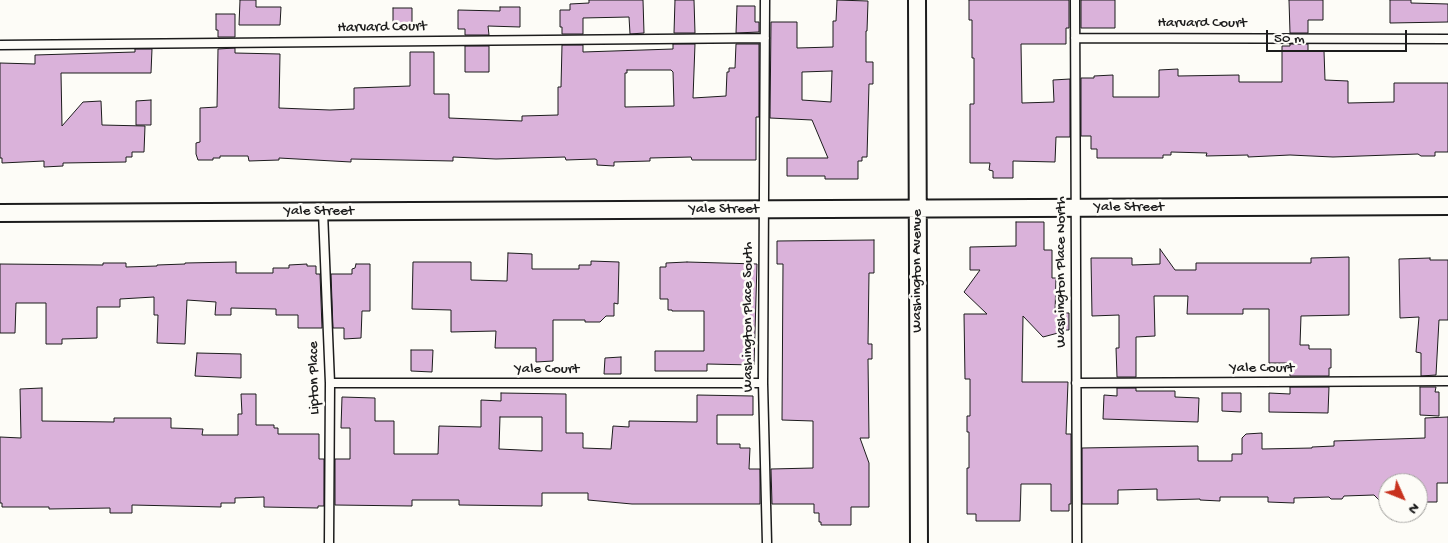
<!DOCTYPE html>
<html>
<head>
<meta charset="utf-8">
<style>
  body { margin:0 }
  #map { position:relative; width:1448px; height:543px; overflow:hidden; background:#fdfcf7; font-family:"Gochi Hand",sans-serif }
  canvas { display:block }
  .north { position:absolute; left:1378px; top:473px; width:50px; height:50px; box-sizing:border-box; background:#fdfcf7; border:1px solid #a3a29f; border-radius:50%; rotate:134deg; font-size:14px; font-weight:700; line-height:20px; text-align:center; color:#1c1c1c }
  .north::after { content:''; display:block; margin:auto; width:18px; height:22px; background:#c8321e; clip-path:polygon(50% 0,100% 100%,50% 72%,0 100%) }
  .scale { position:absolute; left:1266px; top:30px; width:141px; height:22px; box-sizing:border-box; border:2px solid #1c1c1c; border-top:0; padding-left:6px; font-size:15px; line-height:18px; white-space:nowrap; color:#1c1c1c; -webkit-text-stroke:4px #fdfcf7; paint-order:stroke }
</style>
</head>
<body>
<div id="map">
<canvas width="1448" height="543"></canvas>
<div class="north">N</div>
<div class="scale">50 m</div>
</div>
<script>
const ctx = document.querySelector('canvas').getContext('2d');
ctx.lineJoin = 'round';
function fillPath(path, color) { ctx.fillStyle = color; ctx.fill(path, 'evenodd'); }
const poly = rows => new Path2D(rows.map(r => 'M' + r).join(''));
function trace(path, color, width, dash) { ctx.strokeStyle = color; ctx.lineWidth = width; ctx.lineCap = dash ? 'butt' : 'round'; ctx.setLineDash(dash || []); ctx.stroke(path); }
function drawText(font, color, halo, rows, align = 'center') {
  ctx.font = font + ' "Gochi Hand",sans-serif'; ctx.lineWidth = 5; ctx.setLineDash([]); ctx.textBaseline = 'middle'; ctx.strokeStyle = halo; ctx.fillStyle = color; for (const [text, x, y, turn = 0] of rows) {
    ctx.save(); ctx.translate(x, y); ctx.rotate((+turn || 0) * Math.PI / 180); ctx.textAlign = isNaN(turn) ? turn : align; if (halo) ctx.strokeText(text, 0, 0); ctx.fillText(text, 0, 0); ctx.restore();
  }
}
const building = poly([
  [240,0,256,0,256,7,281,7,280,25,239,25,240,0],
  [589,0,643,0,644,33,630,34,629,17,583,18,583,34,562,34,562,27,560,27,560,10,570,10,570,4,589,3,589,0],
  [675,0,694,0,695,33,674,33,675,0],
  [837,0,868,1,867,31,866,31,866,62,873,62,873,84,869,84,867,157,862,157,862,161,858,161,858,179,825,179,825,176,787,176,787,158,828,158,812,120,770,118,771,22,797,22,797,48,833,47,833,21,836,21,837,0],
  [832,71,831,102,802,100,802,72,832,71],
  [969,0,1069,0,1069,28,1066,28,1066,44,1021,44,1022,103,1054,102,1053,80,1070,79,1070,137,1056,137,1055,162,1013,161,1013,178,993,178,993,171,989,170,990,163,970,163,970,104,974,104,974,58,972,58,972,20,969,20,969,0],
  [1081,0,1115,0,1115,28,1081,28,1081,0],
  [1289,0,1323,0,1323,20,1308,20,1308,33,1290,33,1289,0],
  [1390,0,1411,0,1411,3,1448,4,1448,22,1390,23,1390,0],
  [737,6,755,6,755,22,759,22,759,32,736,33,737,6],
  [500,7,520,7,520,27,488,26,489,35,465,35,465,29,458,29,458,10,500,11,500,7],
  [393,8,412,8,412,28,393,28,393,8],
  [216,14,235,14,235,37,218,37,218,30,216,30,216,14],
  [673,44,695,44,693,98,726,96,727,72,729,72,729,68,735,68,736,44,759,44,759,117,756,117,756,160,692,160,691,157,650,158,650,161,614,162,614,166,597,165,597,160,595,159,566,160,565,157,496,159,453,157,453,161,351,159,351,162,279,158,279,160,249,161,248,156,220,156,220,158,213,158,213,160,198,160,196,154,196,143,200,142,200,108,217,107,218,49,235,48,235,53,280,54,279,108,330,110,354,109,354,88,410,86,410,52,434,52,434,94,449,94,449,118,522,121,522,116,558,115,558,87,561,87,562,45,583,45,583,52,673,49,673,44],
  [627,70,671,70,673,72,674,106,625,107,625,73,627,73,627,70],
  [1290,44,1308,44,1308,51,1324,51,1325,80,1348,81,1348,103,1394,102,1394,83,1448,83,1448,152,1435,152,1435,156,1421,156,1418,154,1333,157,1290,155,1248,157,1248,155,1206,156,1207,153,1171,152,1171,155,1163,155,1163,158,1097,158,1097,149,1091,149,1091,136,1081,136,1081,78,1094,78,1094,76,1113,75,1113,97,1159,97,1159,70,1178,69,1178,76,1239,75,1239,82,1282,82,1282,46,1290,46,1290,44],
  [465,46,489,46,489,72,465,72,465,46],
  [135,49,152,49,151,73,61,73,62,126,83,102,101,101,102,125,145,126,144,152,132,152,132,157,126,157,126,162,63,163,63,166,44,167,44,161,2,163,2,158,0,158,0,63,35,64,35,55,135,52,135,49],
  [151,100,151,125,136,125,136,101,151,100],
  [1016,222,1044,222,1044,250,1052,250,1052,278,1056,278,1055,313,1069,313,1069,330,1058,330,1058,333,1043,337,1023,316,1022,382,1068,382,1066,434,1071,434,1071,504,1069,504,1069,511,1051,511,1051,484,1021,484,1020,521,976,521,976,514,967,514,967,468,969,468,969,432,967,432,967,416,970,416,970,379,965,379,964,314,987,314,964,292,980,270,970,270,970,247,1016,246,1016,222],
  [874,240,874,273,869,273,868,344,872,344,872,359,868,359,869,438,860,438,869,463,869,507,851,507,851,525,821,525,821,522,819,522,819,513,814,513,814,504,772,504,771,469,813,468,813,421,782,420,783,264,777,264,777,241,874,240],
  [1160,249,1175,270,1196,270,1196,263,1311,263,1311,258,1349,257,1349,315,1301,316,1300,345,1309,345,1309,349,1331,349,1331,368,1329,368,1329,376,1290,376,1290,363,1269,363,1269,309,1243,309,1243,314,1187,314,1188,296,1154,296,1155,336,1136,337,1136,377,1117,377,1116,348,1119,348,1119,315,1092,316,1091,258,1132,258,1132,265,1160,264,1160,249],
  [508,253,532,254,532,269,579,269,579,265,591,265,591,261,619,262,618,304,614,303,614,316,606,316,600,322,585,322,585,320,553,320,553,361,536,362,536,348,495,348,496,331,451,332,451,310,412,309,413,262,471,262,471,280,507,281,508,253],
  [1430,258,1430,260,1448,260,1448,320,1439,320,1436,375,1421,376,1421,353,1416,352,1419,317,1400,318,1399,259,1430,258],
  [236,262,236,273,273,273,273,268,289,268,289,265,307,264,307,266,316,266,316,274,320,274,322,328,298,328,298,315,276,315,276,309,231,308,231,315,215,315,216,302,187,300,185,344,157,343,158,315,154,315,154,297,120,299,120,307,97,307,97,338,62,339,62,344,46,344,46,303,16,303,15,333,0,333,0,264,103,265,103,263,126,263,126,267,157,266,157,265,185,264,185,263,236,262],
  [687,262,757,264,754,365,707,364,707,371,655,371,655,351,704,351,704,311,672,311,672,310,668,310,668,299,660,299,660,267,666,267,666,263,687,262],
  [356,264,370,264,370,311,362,311,361,338,344,339,344,328,333,328,331,274,352,274,352,269,355,268,356,264],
  [411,350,433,350,432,372,411,371,411,350],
  [197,353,241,354,241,378,195,376,197,353],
  [621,357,621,374,604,374,605,358,621,357],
  [1290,387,1329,387,1328,413,1269,412,1269,393,1290,394,1290,387],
  [1420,387,1436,387,1435,392,1439,392,1439,416,1420,415,1420,387],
  [42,388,42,421,114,422,114,418,171,418,171,428,203,429,202,435,238,435,238,414,242,414,241,394,256,394,256,425,274,425,274,428,278,428,278,434,319,434,319,459,324,459,324,506,318,506,318,508,264,507,264,497,235,498,235,503,221,503,221,507,132,505,132,513,110,513,110,508,49,509,49,507,2,507,2,503,0,503,0,437,21,438,20,389,42,388],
  [1117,388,1136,388,1136,391,1175,391,1175,397,1199,398,1198,422,1103,419,1104,395,1117,396,1117,388],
  [501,393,566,394,566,433,583,433,583,448,611,449,613,426,629,427,629,421,697,422,697,395,753,396,753,415,717,415,717,444,740,444,740,448,750,448,749,469,760,469,760,504,632,504,588,500,588,493,542,493,542,506,459,505,459,500,412,500,412,506,335,505,335,459,350,459,350,428,341,428,342,397,375,398,375,421,394,421,394,454,438,454,439,426,481,427,481,400,501,401,501,393],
  [500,417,542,417,542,451,499,449,500,417],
  [1222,393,1241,393,1241,412,1222,411,1222,393],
  [1448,417,1448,483,1437,483,1437,502,1418,502,1418,483,1388,483,1388,509,1374,495,1344,496,1342,499,1331,499,1329,497,1294,498,1294,503,1268,502,1268,497,1220,497,1220,501,1200,500,1200,499,1164,500,1157,500,1157,489,1118,490,1118,504,1082,504,1082,448,1198,446,1198,461,1232,461,1232,454,1242,454,1242,438,1246,434,1262,433,1262,449,1312,448,1312,447,1334,446,1334,441,1425,438,1425,418,1448,417]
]);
fillPath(building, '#dab2da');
trace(building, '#1c1c1c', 1);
const lane = poly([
  [765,0,763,383,767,543],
  [1075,0,1077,543],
  [1075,38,1448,39],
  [0,45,765,38],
  [323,212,330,383,329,543],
  [330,383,763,383],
  [1076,383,1448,381]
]);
const street = poly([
  [917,0,919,543],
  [0,213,1448,206]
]);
trace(lane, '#1c1c1c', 11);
trace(street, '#1c1c1c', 20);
trace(lane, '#fdfcf7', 8);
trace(street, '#fdfcf7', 16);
drawText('15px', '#1c1c1c', '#fdfcf7', [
  ["Harvard Court",1202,24],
  ["Harvard Court",382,28,-1],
  ["Yale Street",1129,208],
  ["Yale Street",724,210],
  ["Yale Street",319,212],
  ["Washington Avenue",918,271,-90],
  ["Washington Place North",1062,272,-90],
  ["Washington Place South",749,317,-90],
  ["Yale Court",1262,369],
  ["Yale Court",547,370],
  ["Lipton Place",315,378,-91]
]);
</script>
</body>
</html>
